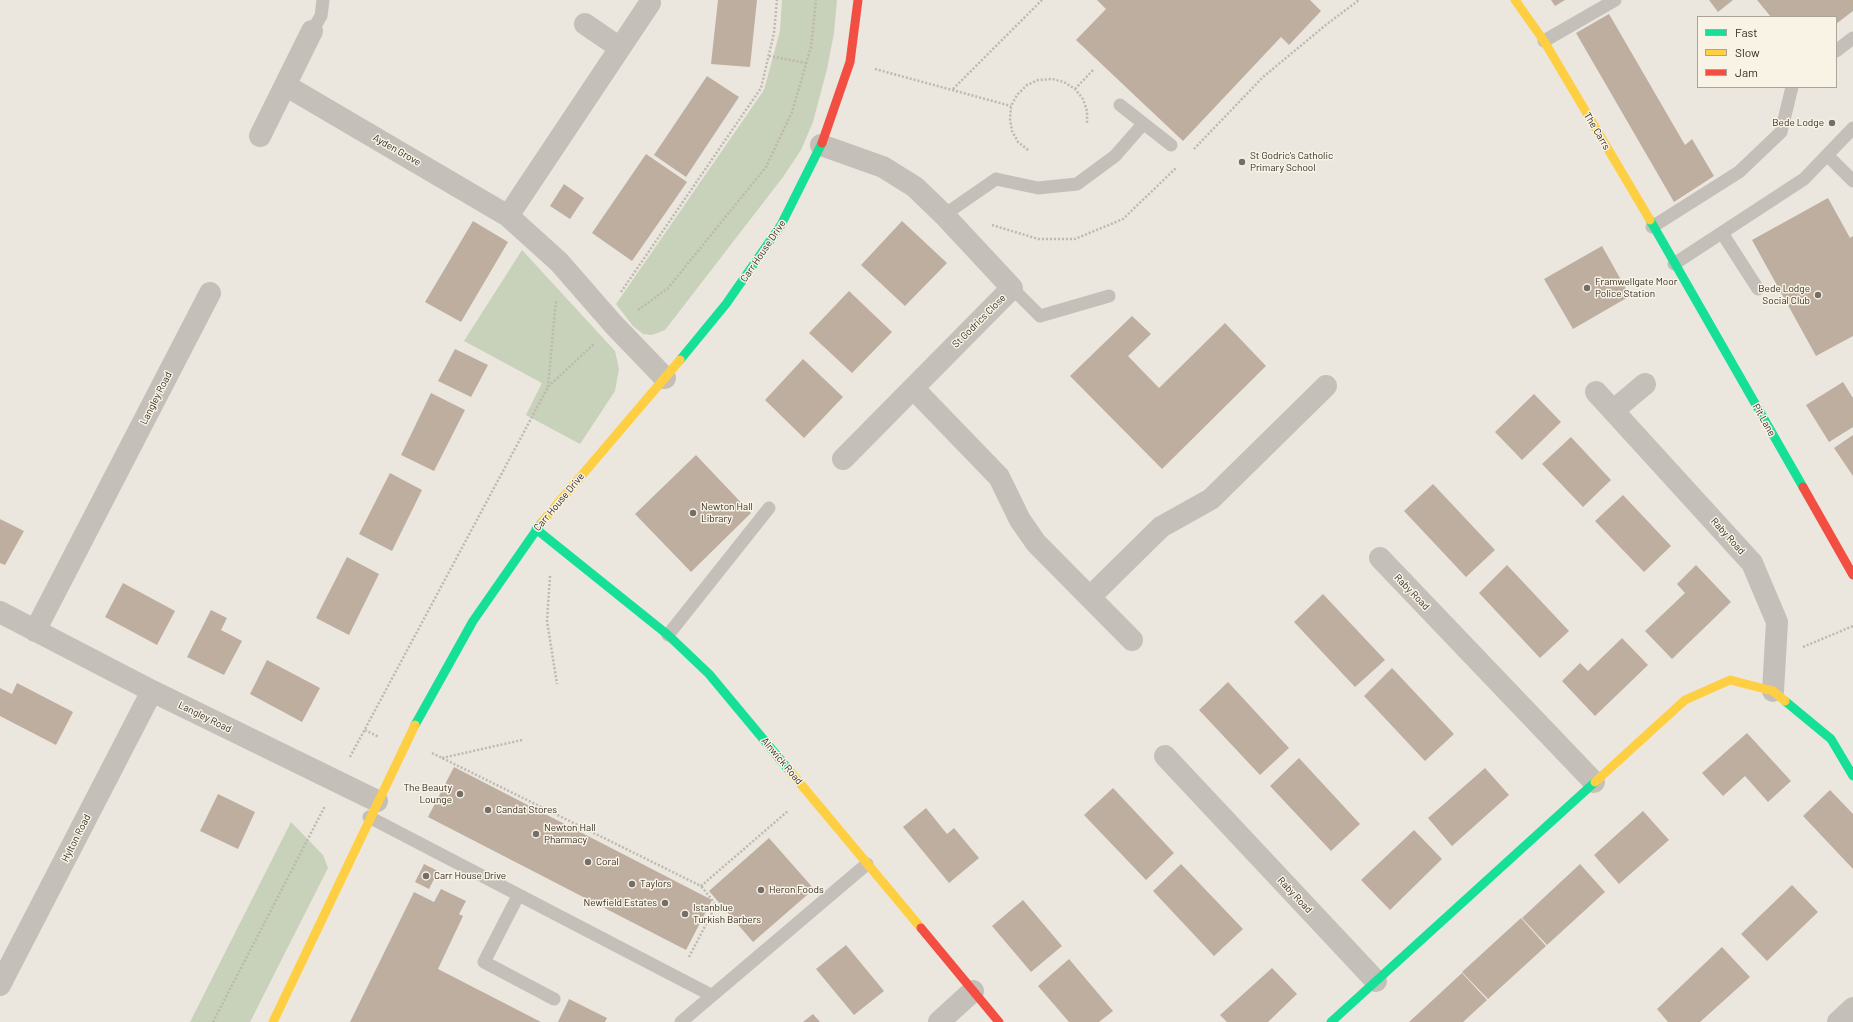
<!DOCTYPE html>
<html>
<head>
<meta charset="utf-8">
<style>
  body { margin:0 }
  #map { position:relative; width:1853px; height:1022px; overflow:hidden; background:#ebe7de; font-family:Barlow,sans-serif }
  canvas { display:block }
  .legend { position:absolute; left:1697px; top:16px; width:140px; height:72px; box-sizing:border-box; background:#f8f3e5; border:1px solid #aaa499; margin:0; padding:5px 7px; list-style:none; font-size:12px; color:#342d27 }
  .legend li { display:flex; align-items:center; gap:8px; height:20px }
  .legend b { width:20px; border:1px solid #aaa499 }
</style>
</head>
<body>
<div id="map">
<canvas width="1853" height="1022"></canvas>
<ul class="legend">
<li><b style="height:5px;background:#16e098"></b>Fast</li>
<li><b style="height:5px;background:#ffcf43"></b>Slow</li>
<li><b style="height:5px;background:#f24e42"></b>Jam</li>
</ul>
</div>
<script>
const ctx = document.querySelector('canvas').getContext('2d');
ctx.lineJoin = 'round';
function fillPath(path, color) { ctx.fillStyle = color; ctx.fill(path, 'evenodd'); }
const poly = rows => new Path2D(rows.map(r => 'M' + r).join(''));
function trace(path, color, width, dash) { ctx.strokeStyle = color; ctx.lineWidth = width; ctx.lineCap = dash ? 'butt' : 'round'; ctx.setLineDash(dash || []); ctx.stroke(path); }
function drawText(font, color, halo, rows, align = 'center') {
  ctx.font = font + ' Barlow,sans-serif'; ctx.lineWidth = 3; ctx.setLineDash([]); ctx.textBaseline = 'middle'; ctx.strokeStyle = halo; ctx.fillStyle = color; for (const [text, x, y, turn = 0] of rows) {
    ctx.save(); ctx.translate(x, y); ctx.rotate((+turn || 0) * Math.PI / 180); ctx.textAlign = isNaN(turn) ? turn : align; if (halo) ctx.strokeText(text, 0, 0); ctx.fillText(text, 0, 0); ctx.restore();
  }
}
fillPath(poly([
  [782,0,837,0,834,33,827,69,813,122,801,150,783,177,665,330,652,335,643,334,633,326,616,304,764,90,780,31],
  [522,250,615,351,619,369,615,391,580,444,526,415,542,383,464,341],
  [291,822,323,855,328,868,250,1022,190,1022]
]), '#c8d1b9');
fillPath(poly([
  [718,0,757,0,750,67,711,64],
  [1097,0,1310,0,1321,11,1289,45,1281,37,1183,141,1076,40,1106,9],
  [1551,0,1565,0,1555,6],
  [1709,0,1733,0,1718,12],
  [1757,0,1853,0,1853,11,1836,24,1836,17,1771,17],
  [1609,14,1685,145,1692,139,1714,176,1674,202,1576,33],
  [707,76,739,97,686,177,654,155],
  [646,154,687,182,632,261,592,233],
  [564,184,584,198,570,219,550,206],
  [1828,198,1850,238,1853,236,1853,336,1816,356,1752,240],
  [473,221,508,242,461,322,425,302],
  [902,221,947,263,905,306,861,265],
  [1602,246,1630,296,1573,329,1544,279],
  [849,291,892,332,852,373,809,333],
  [1132,316,1151,334,1128,356,1159,388,1225,323,1266,366,1162,469,1070,376],
  [455,349,488,365,471,397,438,381],
  [803,359,843,397,804,438,765,400],
  [1843,382,1853,398,1853,427,1829,442,1806,405],
  [431,393,465,410,434,471,401,455],
  [1534,394,1561,422,1522,460,1495,432],
  [1853,435,1853,476,1834,448],
  [1571,437,1611,480,1583,507,1542,464],
  [696,455,751,513,691,572,635,514],
  [390,473,422,490,392,551,359,534],
  [1433,484,1495,550,1466,577,1404,511],
  [1623,495,1671,546,1644,572,1595,521],
  [0,519,24,531,5,565,0,563],
  [347,557,379,574,349,635,316,618],
  [1507,565,1569,631,1540,658,1479,593],
  [1696,565,1731,602,1672,659,1645,631,1685,593,1677,584],
  [123,583,175,611,157,645,105,617],
  [1323,594,1385,660,1355,687,1294,622],
  [211,610,227,618,221,630,242,641,224,675,187,657],
  [1622,638,1648,665,1595,716,1562,681,1580,663,1588,671],
  [267,660,320,688,302,722,250,694],
  [1392,668,1454,734,1425,761,1364,696],
  [1228,682,1289,748,1260,775,1199,710],
  [17,683,73,712,56,745,0,716,0,688,12,694],
  [1747,733,1791,781,1768,802,1745,776,1723,796,1702,773],
  [1299,758,1360,824,1331,851,1270,786],
  [454,767,712,900,686,950,428,817],
  [1485,768,1509,795,1452,846,1428,818],
  [1113,788,1174,853,1146,880,1084,815],
  [1830,790,1853,814,1853,869,1803,816],
  [218,794,255,812,238,849,200,831],
  [926,808,947,834,954,828,979,858,949,883,903,827],
  [1643,811,1669,840,1619,884,1594,855],
  [1414,830,1442,859,1390,910,1361,880],
  [769,838,814,889,753,942,709,891],
  [424,864,438,871,429,889,415,882],
  [1181,864,1243,929,1214,956,1153,891],
  [1580,864,1605,892,1547,945,1522,918],
  [1792,885,1818,912,1767,961,1741,934],
  [441,889,466,901,459,914,463,916,438,969,541,1022,350,1022,414,892,434,902],
  [1023,900,1062,946,1031,972,992,926],
  [1521,918,1546,946,1488,999,1462,972],
  [846,945,884,991,854,1015,816,969],
  [1722,947,1750,977,1700,1022,1668,1022,1657,1009],
  [1069,959,1113,1011,1099,1022,1069,1022,1038,986],
  [1272,968,1297,994,1268,1022,1227,1022,1220,1015],
  [1462,973,1487,1000,1463,1022,1409,1022],
  [569,999,607,1018,605,1022,558,1022],
  [813,1014,820,1022,803,1022]
]), '#beaea0');
trace(poly([
  [769,56,806,63],
  [875,69,1011,106],
  [953,89,1042,0],
  [1075,89,1094,69],
  [1194,149,1263,77,1327,24,1359,0],
  [1028,150,1018,142,1012,131,1010,119,1011,106,1017,95,1027,85,1038,80,1052,79,1064,82,1075,89,1083,99,1087,111,1087,124],
  [992,225,1038,239,1075,239,1123,219,1176,168],
  [621,292,761,88,774,33,777,0],
  [638,310,668,288,766,167,792,112,811,47,816,0],
  [548,387,556,300],
  [550,576,547,621,557,684],
  [1803,647,1853,626],
  [365,730,379,737],
  [432,753,701,886,788,811],
  [350,757,548,387,595,343],
  [442,758,522,740],
  [689,957,716,905,701,886],
  [213,1022,325,806]
]), '#bdb8b0', 2.5, [2, 2]);
trace(poly([
  [312,31,321,16,323,0],
  [1544,41,1615,0],
  [1836,51,1853,38],
  [1120,105,1171,145],
  [1827,155,1853,181],
  [944,215,996,179,1038,188,1077,184,1115,156,1143,124],
  [1652,227,1739,172,1781,132,1792,87],
  [1722,233,1758,289],
  [1674,264,1804,179,1853,128],
  [1012,288,1040,316,1109,296],
  [668,635,769,508],
  [369,817,711,995],
  [518,896,484,962,554,999],
  [681,1022,867,864]
]), '#c4bfb8', 13);
trace(poly([
  [585,24,620,48],
  [285,85,508,216,559,262,614,325,665,378],
  [260,136,312,31],
  [821,145,883,167,915,187,944,215,1012,288,843,459],
  [508,216,650,3],
  [913,388,999,477,1020,520,1036,543,1132,640],
  [1596,392,1752,563,1777,622,1773,691],
  [1614,410,1645,384],
  [1380,558,1594,782],
  [1090,597,1161,527,1211,499,1326,386],
  [0,612,152,691,377,801],
  [35,631,210,293],
  [1165,756,1376,981],
  [0,985,152,691],
  [939,1022,973,991],
  [1838,1022,1853,1008]
]), '#c4bfb8', 22);
trace(poly([
  [1650,220,1803,487],
  [680,360,726,304,781,225,822,143],
  [536,529,668,635,709,674,789,770],
  [1785,701,1831,739,1853,776],
  [415,725,473,621,542,522],
  [1331,1022,1595,782]
]), '#16e098', 9);
trace(poly([
  [1515,0,1544,41,1650,220],
  [542,522,680,360],
  [789,770,921,928],
  [1595,782,1685,700,1730,680,1773,691,1785,701],
  [273,1022,415,725]
]), '#ffcf43', 9);
trace(poly([
  [822,143,850,62,858,0],
  [1803,487,1853,575],
  [921,928,999,1022]
]), '#f24e42', 9);
for (const [x, y, r, color] of [
  [1832,123,4,"#746e67"],
  [1242,162,4,"#746e67"],
  [1587,288,4,"#746e67"],
  [1818,295,4,"#746e67"],
  [693,513,4,"#746e67"],
  [460,794,4,"#746e67"],
  [488,810,4,"#746e67"],
  [536,834,4,"#746e67"],
  [588,862,4,"#746e67"],
  [426,876,4,"#746e67"],
  [632,884,4,"#746e67"],
  [761,890,4,"#746e67"],
  [665,903,4,"#746e67"],
  [685,914,4,"#746e67"]
]) { const dot = new Path2D(); dot.arc(x, y, r, 0, 2 * Math.PI); ctx.fillStyle = color; ctx.fill(dot); trace(dot, '#f8f3e5', 1.5); }
drawText('10px', '#342d27', '#f8f3e5', [
  ["Bede Lodge",1824,123,"right"],
  ["St Godric's Catholic",1250,156],
  ["Primary School",1250,168],
  ["Framwellgate Moor",1595,282],
  ["Police Station",1595,294],
  ["Bede Lodge",1810,289,"right"],
  ["Social Club",1810,301,"right"],
  ["Newton Hall",701,507],
  ["Library",701,519],
  ["The Beauty",452,788,"right"],
  ["Lounge",452,800,"right"],
  ["Candat Stores",496,810],
  ["Newton Hall",544,828],
  ["Pharmacy",544,840],
  ["Coral",596,862],
  ["Carr House Drive",434,876],
  ["Taylors",640,884],
  ["Heron Foods",769,890],
  ["Newfield Estates",657,903,"right"],
  ["Istanblue",693,908],
  ["Turkish Barbers",693,920]
], 'left');
drawText('10px', '#342d27', '#f8f3e5', [
  ["The Carrs",1597,131,59],
  ["Ayden Grove",397,150,30],
  ["Carr House Drive",763,251,-56],
  ["St Godrics Close",979,321,-45],
  ["Langley Road",156,398,-63],
  ["Pit Lane",1764,420,60],
  ["Carr House Drive",559,502,-50],
  ["Raby Road",1728,536,48],
  ["Raby Road",1412,592,46],
  ["Langley Road",205,717,26],
  ["Alnwick Road",782,761,50],
  ["Hylton Road",76,838,-63],
  ["Raby Road",1295,895,47]
]);
</script>
</body>
</html>
